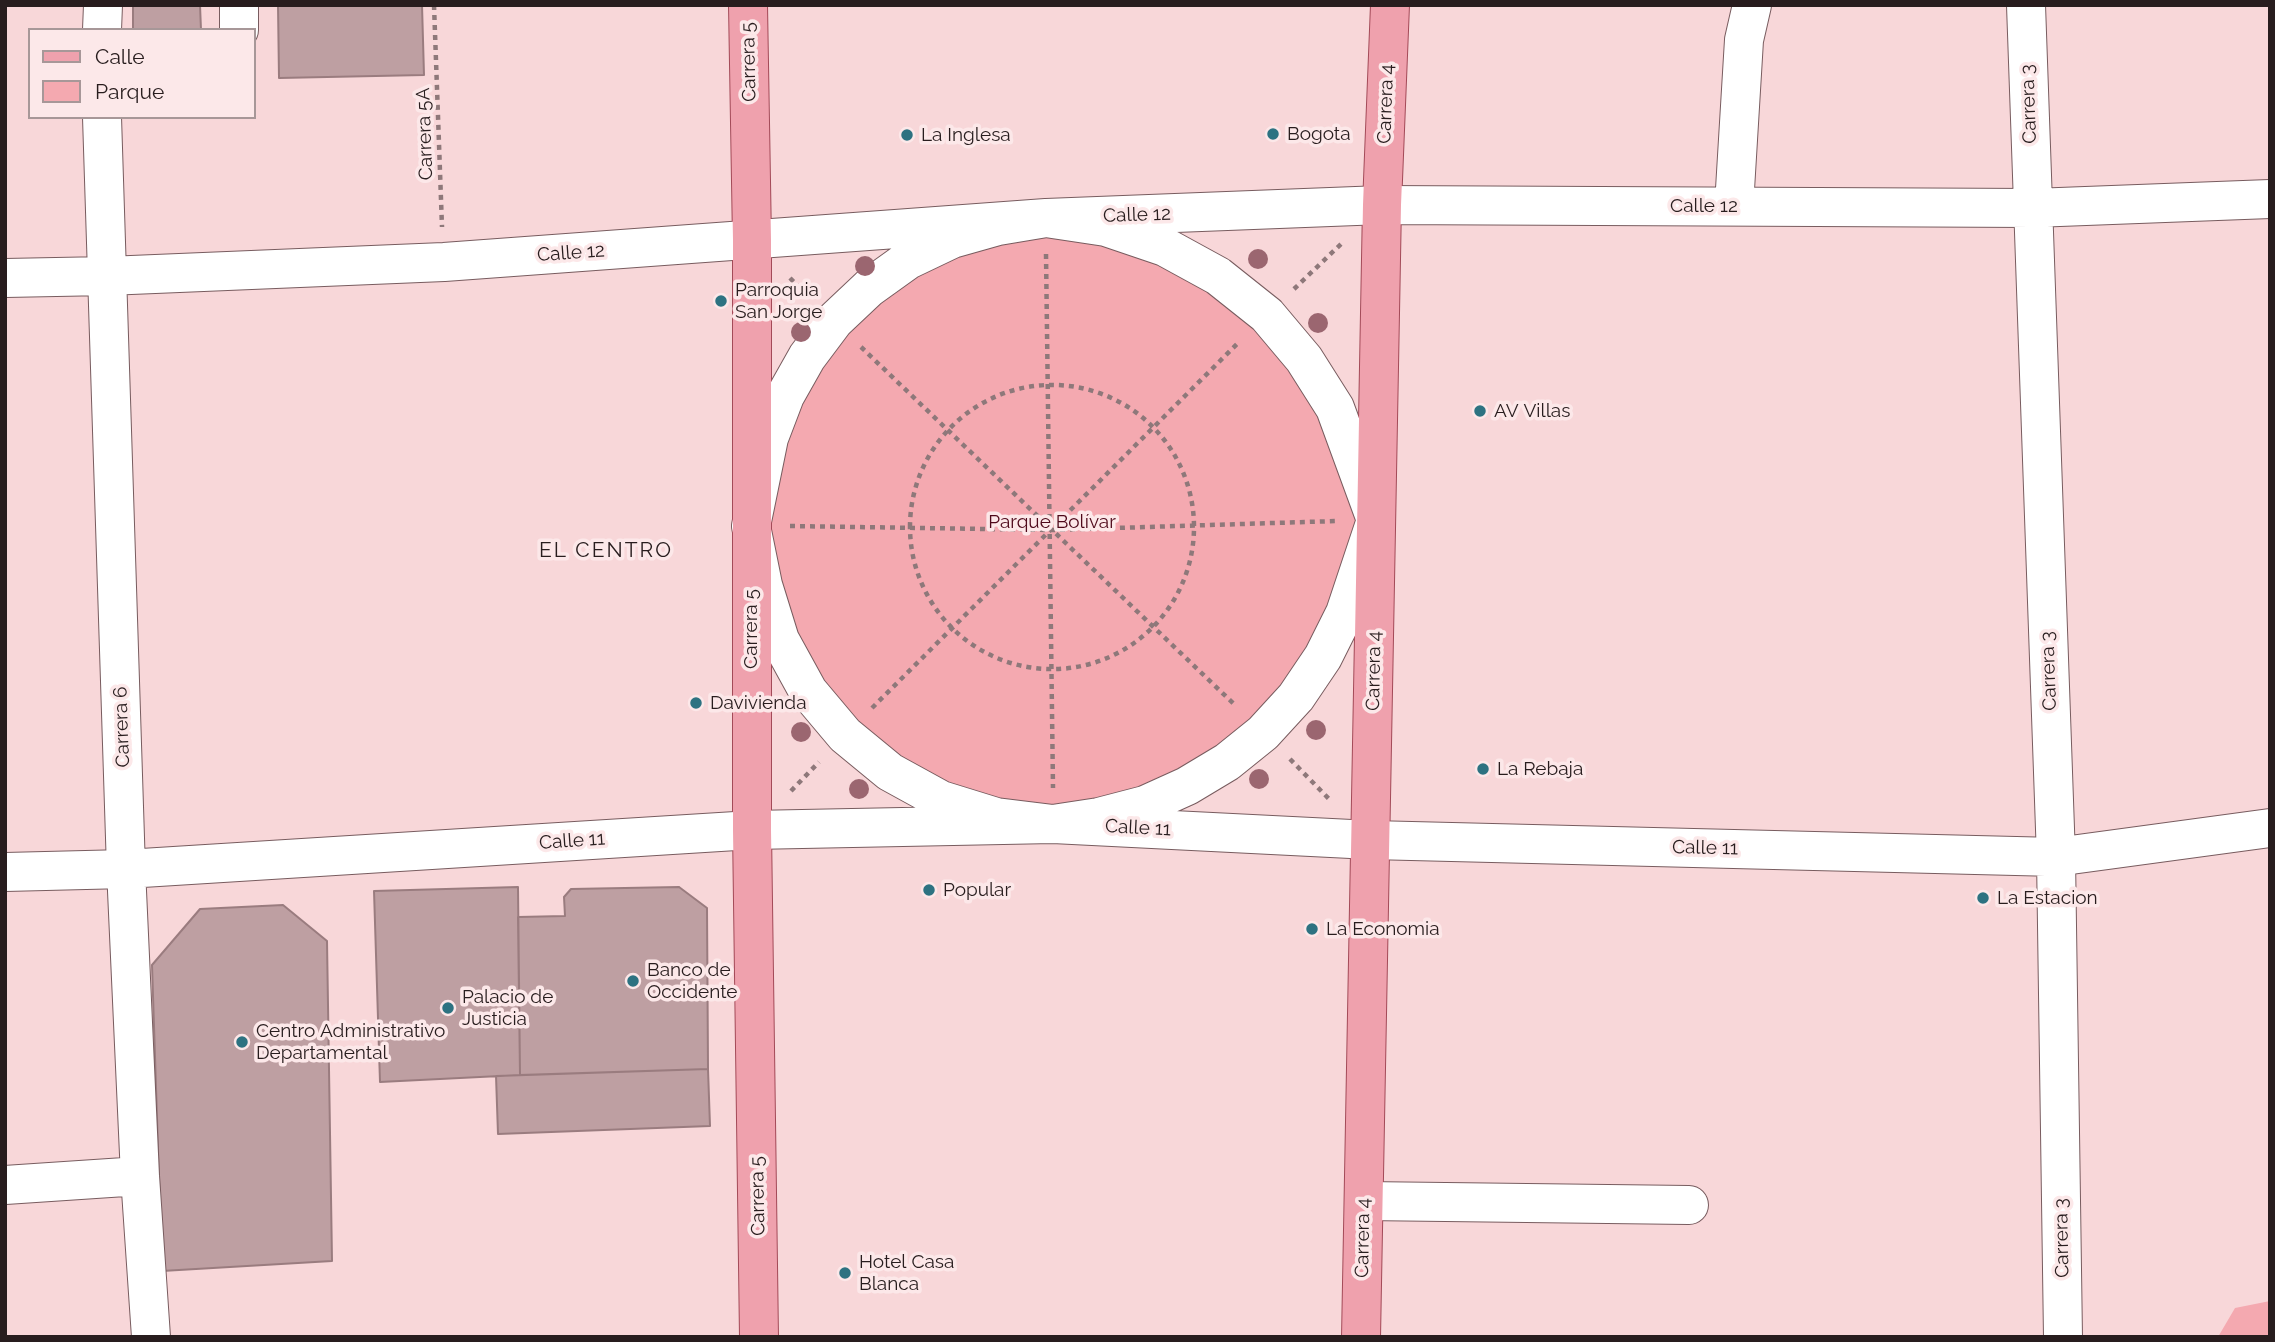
<!DOCTYPE html>
<html>
<head>
<meta charset="utf-8">
<style>
  body { margin:0 }
  #map { position:relative; width:2275px; height:1342px; overflow:hidden; background:#f8d7d9; font-family:Raleway,sans-serif }
  canvas { display:block }
  .frame { position:absolute; inset:0; border:7px solid #281d1e; pointer-events:none }
  .legend { position:absolute; left:28px; top:28px; width:228px; height:91px; box-sizing:border-box; background:#fce8e9; border:2px solid #a79798; margin:0; padding:9px 12px; list-style:none; font-size:21px; color:#281d1e }
  .legend li { display:flex; align-items:center; gap:14px; height:35px }
  .legend b { width:35px; border:2px solid #a79798 }
</style>
</head>
<body>
<div id="map">
<canvas width="2275" height="1342"></canvas>
<div class="frame"></div>
<ul class="legend">
<li><b style="height:9px;background:#efa1ad"></b>Calle</li>
<li><b style="height:19px;background:#f4a9b0"></b>Parque</li>
</ul>
</div>
<script>
const ctx = document.querySelector('canvas').getContext('2d');
ctx.lineJoin = 'round';
function fillPath(path, color) { ctx.fillStyle = color; ctx.fill(path, 'evenodd'); }
const poly = rows => new Path2D(rows.map(r => 'M' + r).join(''));
function trace(path, color, width, dash) { ctx.strokeStyle = color; ctx.lineWidth = width; ctx.lineCap = dash ? 'butt' : 'round'; ctx.setLineDash(dash || []); ctx.stroke(path); }
function drawText(font, color, halo, rows, align = 'center') {
  ctx.font = font + ' Raleway,sans-serif'; ctx.lineWidth = 7; ctx.setLineDash([]); ctx.textBaseline = 'middle'; ctx.strokeStyle = halo; ctx.fillStyle = color; for (const [text, x, y, turn = 0] of rows) {
    ctx.save(); ctx.translate(x, y); ctx.rotate((+turn || 0) * Math.PI / 180); ctx.textAlign = isNaN(turn) ? turn : align; if (halo) ctx.strokeText(text, 0, 0); ctx.fillText(text, 0, 0); ctx.restore();
  }
}
fillPath(poly([
  [1106,227,1267,315,1376,520,1345,613,1227,762,1053,824,890,772,780,640,759,482,785,396,908,260],
  [2270,1301,2270,1337,2218,1337,2235,1308]
]), '#f4a9b0');
const building = poly([
  [133,5,200,5,201,30,133,30,133,5],
  [278,5,422,5,424,75,279,78,278,5],
  [518,887,520,1075,380,1082,374,891,518,887],
  [679,887,707,908,708,1069,520,1075,518,917,565,916,564,897,571,889,679,887],
  [283,905,327,941,332,1261,162,1271,152,965,200,909,283,905],
  [708,1069,710,1126,498,1134,496,1076,708,1069]
]);
fillPath(building, '#be9fa2');
trace(building, '#9a7c7f', 2);
const minor = poly([
  [2026,5,2056,857,2063,1337],
  [102,30,103,5],
  [239,30,239,5],
  [102,117,126,869,140,1176,151,1337],
  [1734,206,1744,40,1752,5],
  [1046,218,1106,227,1165,247,1218,276,1267,315,1304,359,1335,408,1376,520,1345,613,1323,657,1296,697,1263,733,1227,762,1187,786,1145,805,1099,817,1053,824,996,817,941,800,890,772,845,735,808,691,780,640,763,585,751,526,769,438,785,396,807,357,834,321,869,288,908,260,952,239,998,226,1046,218],
  [5,278,107,276,444,262,1046,218,1382,205,2033,208,2270,199],
  [5,872,126,869,752,830,1053,824,1371,840,2056,857,2270,828],
  [5,1185,140,1176],
  [1364,1201,1689,1205]
]);
const major = poly([
  [748,5,752,240,752,830,759,1337],
  [1361,1337,1382,205,1390,5]
]);
trace(minor, '#785c5f', 40);
trace(major, '#a34a58', 40);
trace(poly([
  [434,5,442,227],
  [1046,254,1053,788],
  [790,278,809,297],
  [1294,289,1341,244],
  [861,347,1236,706],
  '910 527a142 142 0 1 1 284 0a142 142 0 1 1-284 0Z',
  [790,526,1052,530,1337,521],
  [872,708,1240,341],
  [1290,759,1330,800],
  [791,791,819,762]
]), '#8e787a', 4.5, [5, 5]);
trace(minor, '#fff', 38);
trace(major, '#efa1ad', 38);
ctx.fillStyle = '#9b6670';
for (const [x, y] of [
  [1258,259],
  [865,266],
  [1318,323],
  [801,332],
  [1316,730],
  [801,732],
  [1259,779],
  [859,789]
]) { ctx.beginPath(); ctx.arc(x, y, 10, 0, 2 * Math.PI); ctx.fill(); }
for (const [x, y, r, color] of [
  [1273,134,7,"#2d7281"],
  [907,135,7,"#2d7281"],
  [721,301,7,"#2d7281"],
  [1480,411,7,"#2d7281"],
  [696,703,7,"#2d7281"],
  [1483,769,7,"#2d7281"],
  [929,890,7,"#2d7281"],
  [1983,898,7,"#2d7281"],
  [1312,929,7,"#2d7281"],
  [633,981,7,"#2d7281"],
  [448,1008,7,"#2d7281"],
  [242,1042,7,"#2d7281"],
  [845,1273,7,"#2d7281"]
]) { const dot = new Path2D(); dot.arc(x, y, r, 0, 2 * Math.PI); ctx.fillStyle = color; ctx.fill(dot); trace(dot, '#fce8e9', 2.5); }
drawText('19px', '#281d1e', '#fce8e9', [
  ["Carrera 5",749,62,-91],
  ["Carrera 4",1386,104,-88],
  ["Carrera 3",2029,104,-92],
  ["Carrera 5A",425,134,-92],
  ["Calle 12",1704,206],
  ["Calle 12",1137,215,-2],
  ["Calle 12",571,253,-4],
  ["Carrera 5",751,629,-90],
  ["Carrera 4",1374,671,-89],
  ["Carrera 3",2049,671,-92],
  ["Carrera 6",122,727,-92],
  ["Calle 11",1138,828,3],
  ["Calle 11",572,841,-4],
  ["Calle 11",1705,848,1],
  ["Carrera 5",758,1196,-91],
  ["Carrera 4",1363,1238,-89],
  ["Carrera 3",2062,1238,-91]
]);
drawText('19px', '#281d1e', '#fce8e9', [
  ["Bogota",1287,134],
  ["La Inglesa",921,135],
  ["Parroquia",735,290],
  ["San Jorge",735,312],
  ["AV Villas",1494,411],
  ["Davivienda",710,703],
  ["La Rebaja",1497,769],
  ["Popular",943,890],
  ["La Estacion",1997,898],
  ["La Economia",1326,929],
  ["Banco de",647,970],
  ["Occidente",647,992],
  ["Palacio de",462,997],
  ["Justicia",462,1019],
  ["Centro Administrativo",256,1031],
  ["Departamental",256,1053],
  ["Hotel Casa",859,1262],
  ["Blanca",859,1284]
], 'left');
drawText('19px', '#4f091b', '#fce8e9', [
  ["Parque Bolívar",1052,522]
]);
ctx.letterSpacing = '2px';
drawText('21px', '#281d1e', '#fce8e9', [
  ["EL CENTRO",606,551]
]);
ctx.letterSpacing = '0px';
</script>
</body>
</html>
